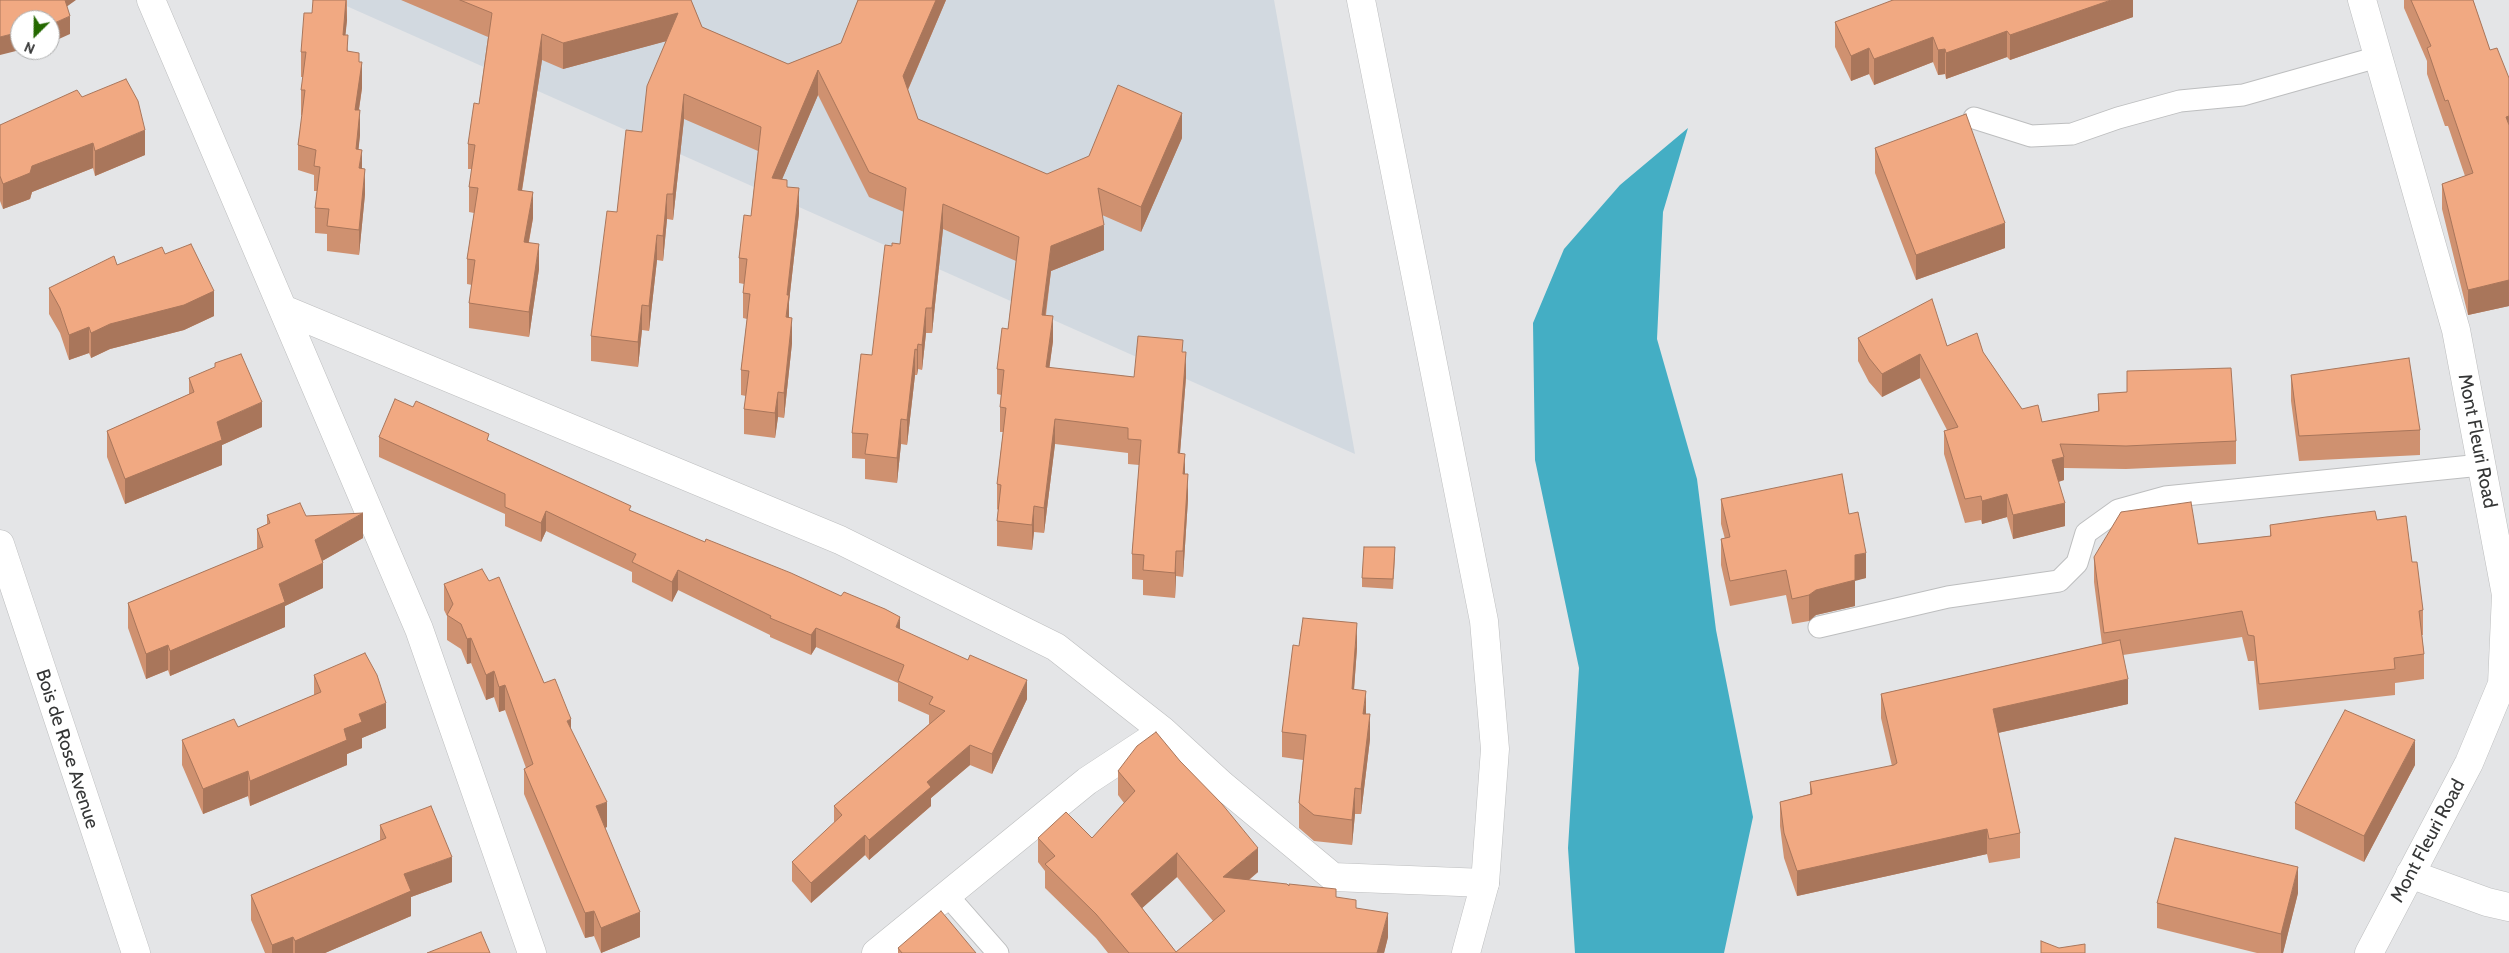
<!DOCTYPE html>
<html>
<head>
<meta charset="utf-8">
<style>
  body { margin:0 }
  #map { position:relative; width:2509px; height:953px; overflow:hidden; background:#e4e5e7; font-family:Cabin,sans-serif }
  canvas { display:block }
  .north { position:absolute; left:10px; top:10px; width:50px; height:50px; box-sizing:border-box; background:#fff; border:1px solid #aeafaf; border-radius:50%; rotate:203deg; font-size:14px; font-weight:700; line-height:20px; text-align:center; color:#353636 }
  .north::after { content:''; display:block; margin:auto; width:18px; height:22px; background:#246800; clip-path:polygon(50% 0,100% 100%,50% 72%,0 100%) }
</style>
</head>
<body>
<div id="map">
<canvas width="2509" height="953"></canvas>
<div class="north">N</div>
</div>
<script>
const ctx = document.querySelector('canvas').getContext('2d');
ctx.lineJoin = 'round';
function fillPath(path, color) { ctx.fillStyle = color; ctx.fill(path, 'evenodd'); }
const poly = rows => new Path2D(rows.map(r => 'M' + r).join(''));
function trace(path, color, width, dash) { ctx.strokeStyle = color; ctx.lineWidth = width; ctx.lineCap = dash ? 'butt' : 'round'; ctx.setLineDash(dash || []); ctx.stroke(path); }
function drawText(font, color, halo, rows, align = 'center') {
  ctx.font = font + ' Cabin,sans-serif'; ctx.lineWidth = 5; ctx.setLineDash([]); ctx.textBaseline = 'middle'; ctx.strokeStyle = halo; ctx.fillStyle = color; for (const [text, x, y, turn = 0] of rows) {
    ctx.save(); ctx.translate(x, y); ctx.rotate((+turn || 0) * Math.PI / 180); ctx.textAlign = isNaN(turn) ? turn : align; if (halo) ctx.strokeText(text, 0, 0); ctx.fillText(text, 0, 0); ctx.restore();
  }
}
fillPath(poly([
  [333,0,1274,0,1355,454]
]), '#d2d9e0');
fillPath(poly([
  [1688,128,1663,212,1657,339,1697,479,1716,630,1753,817,1724,953,1575,953,1568,848,1579,668,1535,460,1533,323,1564,249,1620,185]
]), '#44aec4');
const service = poly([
  [1974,118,2031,136,2072,134,2118,118,2180,101,2243,95,2378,57],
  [1819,627,1948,597,2059,581,2077,563,2086,533,2118,510,2165,497,2481,465],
  [947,895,998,953]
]);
const minor = poly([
  [151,0,419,629,532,953],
  [283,309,840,540,1056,647,1163,731],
  [2410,874,2487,902,2509,907],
  [876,953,1087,781,1163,731,1222,785,1333,877,1485,883]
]);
const secondary = poly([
  [1361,0,1484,621,1495,749,1485,883,1466,953],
  [2362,0,2456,330,2506,595,2502,684,2469,763,2369,953]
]);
const primary = poly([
  [0,544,136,953]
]);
trace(service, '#bdbebf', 23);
trace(minor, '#bdbebf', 29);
trace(secondary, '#bdbebf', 29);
trace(primary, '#bdbebf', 29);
trace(service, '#fff', 21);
trace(minor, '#fff', 28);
trace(secondary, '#fff', 28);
trace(primary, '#fff', 28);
fillPath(poly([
  [347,0,347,20,345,35,348,51,359,62,362,88,359,110,360,135,358,150,365,194,359,255,327,251,327,234,315,233,315,208,317,191,314,191,314,175,298,170,298,145,302,115,301,115,301,90,303,77,301,77,301,52,312,13],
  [401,0,691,0,702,27,788,64,841,43,858,0,946,0,908,90,918,119,1047,174,1182,138,1141,232,1102,215,1104,250,1051,271,1046,315,1053,341,1049,368,1134,377,1183,352,1186,377,1180,453,1185,474,1188,499,1183,577,1176,576,1175,598,1143,595,1143,580,1132,579,1132,554,1139,465,1128,464,1128,453,1055,444,1044,533,1034,532,1032,550,997,546,997,521,998,510,997,509,997,484,1003,432,1000,432,1000,407,1001,395,997,394,997,369,1008,329,1016,261,943,229,932,333,926,333,922,370,918,369,917,375,915,375,907,445,901,444,897,483,865,479,865,459,852,458,852,433,872,355,892,246,900,244,904,212,869,197,818,95,782,179,787,187,799,213,789,302,789,317,792,343,784,418,778,417,775,438,744,434,744,409,746,396,741,395,741,370,747,319,743,318,743,293,744,284,739,283,739,258,751,216,758,151,684,119,673,220,667,219,663,261,657,260,649,331,642,330,638,367,591,361,591,336,617,212,642,132,666,41,563,69,542,60,522,191,533,218,529,242,539,269,529,337,469,328,469,303,472,285,467,284,467,259,474,213,469,212,469,187,472,169,468,169,468,144,479,104,488,37],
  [2133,0,2133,17,2010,60,2007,57,1946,79,1945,74,1938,75,1933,62,1874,85,1869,74,1851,81,1835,47,1835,22],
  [2404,0,2473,0,2490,50,2509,78,2509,306,2468,315,2442,209,2442,184,2465,176,2448,126,2445,126,2427,74,2427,61,2404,8],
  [82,97,145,155,95,176,93,168,32,192,30,199,3,209,0,201,0,125],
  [1875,148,2005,248,1916,280,1875,173],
  [165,254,214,316,184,330,110,349,91,358,89,353,69,360,60,333,49,314,49,288,117,265],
  [1858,338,1947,346,1983,352,2022,409,2042,422,2098,411,2098,394,2127,392,2127,371,2236,441,2236,464,2126,469,2064,468,2064,480,2058,482,2065,526,2013,539,2007,517,1982,524,1981,520,1965,523,1944,454,1944,431,1947,430,1920,378,1882,397,1869,382,1858,361],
  [2291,375,2420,430,2420,455,2299,461,2291,401],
  [189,378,262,427,222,445,222,465,125,504,107,457,107,431,189,394],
  [413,407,489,441,631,511,900,629,1027,699,992,774,970,765,931,798,931,806,869,860,865,855,811,903,792,881,792,862,834,823,834,806,929,724,929,715,898,701,898,683,816,647,811,655,770,637,770,635,678,590,672,602,632,582,632,572,546,531,541,542,505,526,505,514,379,457,379,437],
  [1721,499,1849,514,1866,578,1855,580,1855,606,1816,615,1809,621,1792,624,1786,595,1730,606,1721,565,1721,539,1725,539,1721,524],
  [267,515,306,516,363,538,322,561,323,588,285,606,285,627,170,676,168,670,146,679,128,628,128,603,257,550,257,529,267,524],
  [2377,520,2412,562,2423,610,2423,635,2422,635,2424,654,2424,679,2395,683,2395,695,2259,710,2254,661,2248,661,2242,637,2123,655,2128,704,1998,733,2020,833,2020,858,1989,863,1987,854,1797,896,1784,858,1780,826,1780,802,1810,794,1810,782,1892,766,1881,718,1881,694,2102,644,2094,582,2094,557,2198,544,2270,536,2270,525],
  [1395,557,1393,589,1362,587,1362,578],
  [444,584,544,683,571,729,607,827,605,828,640,937,601,953,594,936,585,938,524,794,524,769,526,768,505,710,499,712,494,697,486,700,471,663,467,664,461,649,447,640,447,616,444,610],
  [1299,646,1357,648,1354,690,1366,714,1370,739,1361,814,1355,814,1352,845,1314,841,1299,828,1299,803,1303,760,1282,757,1282,732],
  [314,675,386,728,362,738,362,748,347,754,347,765,250,806,248,796,203,814,182,765,182,740,238,727,314,695],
  [2415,765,2364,862,2295,829,2295,803],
  [1118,771,1258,872,1249,880,1289,886,1336,897,1356,908,1388,937,1384,953,1108,953,1096,938,1045,888,1045,871,1038,862,1038,838,1092,838,1124,803,1118,795],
  [1177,877,1213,921,1176,952,1142,908],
  [380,825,452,882,411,897,411,916,325,953,265,953,251,920,251,895,380,841],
  [2298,893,2283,953,2257,953,2157,928,2157,903],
  [898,948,976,953,898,953]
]), '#cf9170');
fillPath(poly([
  [62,0,76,0,62,10],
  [346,0,347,20,343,60,343,35],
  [936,0,946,0,903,101,903,76],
  [2111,0,2133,0,2133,17,2010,60,2010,35],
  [678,13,678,38,563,69,563,43],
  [70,16,70,34,50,43,50,25],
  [2007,31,2007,57,1946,79,1946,53],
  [20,32,20,50,0,55,0,37],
  [542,34,542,60,518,215,518,190],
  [1933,37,1933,62,1874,85,1874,59],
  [1869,48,1869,74,1851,81,1851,56],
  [1945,49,1945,74,1938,75,1938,50],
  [359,53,359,78,362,62,362,88,355,135,355,110],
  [818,70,818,95,772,203,772,178],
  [684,94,684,119,673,220,673,194],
  [360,110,360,135,356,175,356,149],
  [1182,113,1182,138,1141,232,1141,207],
  [2509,116,2509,141,2506,117],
  [145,130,145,155,95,176,95,151],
  [93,143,93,168,32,192,30,199,3,209,3,184,32,166],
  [362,150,362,176,359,168],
  [365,169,365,194,359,255,359,230],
  [799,188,799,213,789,302,789,320,786,342,787,295],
  [533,192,533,218,524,267,524,242],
  [667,194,667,219,663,261,663,236],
  [943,204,943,229,932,333,932,308],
  [2005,223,2005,248,1916,280,1916,255],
  [1104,225,1104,250,1051,271,1042,340,1042,315,1051,246],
  [657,235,657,260,649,331,649,306],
  [539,244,539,269,529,337,529,312],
  [2509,280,2509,306,2468,315,2468,290],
  [214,291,214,316,184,330,110,349,91,358,91,333,110,324],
  [642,305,642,330,638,367,638,342],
  [926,308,926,333,922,370,922,345],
  [1053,316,1053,341,1046,393,1046,367],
  [792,318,792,343,784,418,784,393],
  [89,327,89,353,69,360,69,335],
  [918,344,918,369,917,375,917,350],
  [915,349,915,375,907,445,907,420],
  [1186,352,1186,377,1178,478,1178,453],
  [1920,354,1920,378,1882,397,1882,374],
  [778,392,778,417,775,438,775,413],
  [262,402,262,427,222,445,222,465,125,504,125,479,217,422],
  [901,419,901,444,897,483,897,458],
  [1055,419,1055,444,1044,533,1044,508],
  [1185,454,1185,479,1183,474],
  [2064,457,2064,480,2052,484,2052,460],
  [1188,474,1188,499,1183,577,1183,551],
  [2007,494,2007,517,1982,524,1982,501],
  [2065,503,2065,526,2013,539,2013,515],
  [1034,506,1034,532,1032,550,1032,525],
  [546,511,546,531,541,542,541,523],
  [363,513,363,538,315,565,315,540],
  [1176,551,1176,576,1175,598,1175,573],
  [1866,553,1866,578,1855,581,1855,555],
  [323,563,323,588,285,606,285,627,170,676,170,651,279,584],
  [678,570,678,590,672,602,672,582],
  [1855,580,1855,606,1816,615,1809,621,1809,595,1816,590],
  [900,617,900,636,896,627],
  [1357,623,1357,648,1352,715,1352,689],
  [816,628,816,647,811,655,811,635],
  [471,638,471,663,467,664,467,639],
  [168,645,168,670,146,679,146,654],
  [494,671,494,697,486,700,486,675],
  [2128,679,2128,704,1993,734,1993,709],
  [1027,680,1027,699,992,774,992,754],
  [505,685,505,710,499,712,499,687],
  [1366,691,1366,716,1363,714],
  [386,703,386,728,362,738,362,748,347,754,347,765,250,806,250,781,344,729,359,714],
  [1370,714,1370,739,1361,814,1361,789],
  [571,719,571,744,567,721],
  [2415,740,2415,765,2364,862,2364,836],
  [970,745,970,765,931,798,931,806,869,860,869,840,927,782],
  [248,771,248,796,203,814,203,789],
  [1355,788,1355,814,1352,845,1352,820],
  [607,802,607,827,596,831,596,806],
  [1987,829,1987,854,1797,896,1797,871],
  [865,835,865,855,811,903,811,883],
  [1258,848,1258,872,1223,901,1223,877],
  [1177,853,1177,877,1131,918,1131,894],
  [452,857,452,882,411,897,411,916,325,953,295,953,295,941,404,874],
  [2298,867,2298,893,2283,953,2281,953,2281,934],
  [594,911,594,936,585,938,585,913],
  [640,912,640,937,601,953,601,928],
  [1388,913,1388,937,1384,953,1377,953],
  [293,937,293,953,272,953,272,945]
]), '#a9765b');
const building = poly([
  [0,0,65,0,70,16,50,25,50,20,20,20,20,32,0,37,0,0],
  [313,0,346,0,343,35,348,35,347,51,359,53,359,62,362,62,355,110,360,110,356,149,362,150,359,168,365,169,359,230,327,226,329,209,315,208,320,167,314,166,316,150,298,145,305,90,301,90,306,52,301,52,304,13,312,13,313,0],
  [460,0,691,0,702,27,788,64,841,43,858,0,936,0,903,76,918,119,1047,174,1089,156,1118,85,1182,113,1141,207,1098,188,1104,225,1051,246,1042,315,1053,316,1046,367,1134,377,1138,336,1183,340,1182,352,1186,352,1178,453,1185,454,1183,474,1188,474,1183,551,1176,551,1175,573,1143,570,1144,555,1132,554,1141,440,1128,439,1128,428,1055,419,1044,508,1034,506,1032,525,997,521,1001,485,997,484,1006,408,1000,407,1004,370,997,369,1002,328,1008,329,1019,237,943,204,932,308,926,308,922,345,918,344,917,350,915,349,907,420,901,419,897,458,865,454,868,434,852,433,861,354,872,355,885,245,892,246,892,243,900,244,906,188,869,172,818,70,772,178,787,180,787,187,799,188,787,295,789,295,786,317,792,318,784,393,778,392,775,413,744,409,749,371,741,370,750,294,743,293,747,259,739,258,744,215,751,216,761,127,684,94,673,194,667,194,663,236,657,235,649,306,642,305,638,342,591,336,607,211,617,212,626,130,642,132,647,86,678,13,563,43,542,34,518,190,533,192,524,242,539,244,529,312,469,303,475,260,467,259,478,188,469,187,475,145,468,144,474,103,479,104,492,13,460,0],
  [1893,0,2111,0,2010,35,2007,31,1946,53,1945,49,1938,50,1933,37,1874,59,1869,48,1851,56,1835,22,1893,0],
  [2411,0,2473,0,2490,50,2497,48,2509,78,2509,116,2506,117,2509,125,2509,280,2468,290,2442,184,2473,173,2448,100,2445,101,2427,48,2431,46,2411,0],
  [126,79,138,101,145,130,95,151,93,143,32,166,30,173,3,184,0,176,0,125,77,90,82,97,126,79],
  [1966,114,2005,223,1916,255,1875,148,1966,114],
  [191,244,214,291,184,305,110,324,91,333,89,327,69,335,60,308,49,288,114,256,117,265,162,247,165,254,191,244],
  [1932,299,1947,346,1977,333,1983,352,2022,409,2038,405,2042,422,2099,411,2098,394,2127,392,2127,371,2231,368,2236,441,2126,446,2060,444,2064,457,2052,460,2065,503,2013,515,2007,494,1982,501,1981,496,1965,499,1944,431,1958,427,1920,354,1882,374,1869,358,1858,338,1932,299],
  [241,354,262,402,217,422,222,440,125,479,107,431,194,392,189,378,215,367,215,363,241,354],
  [2409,358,2420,430,2299,436,2291,375,2409,358],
  [395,399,413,407,416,401,489,434,487,440,631,506,629,510,705,542,706,539,791,573,841,596,844,592,885,609,900,617,896,627,968,660,970,655,1027,680,992,754,970,745,927,782,931,787,869,840,865,835,811,883,792,862,842,815,834,806,945,711,929,704,933,697,898,681,904,665,816,628,811,635,770,618,771,616,678,570,672,582,632,562,636,554,546,511,541,523,505,507,505,494,379,437,395,399],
  [1842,474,1849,514,1858,512,1866,553,1855,555,1855,580,1816,590,1809,595,1792,599,1786,570,1730,581,1721,539,1730,537,1721,499,1842,474],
  [2191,502,2198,544,2271,536,2270,525,2326,517,2375,511,2377,520,2406,516,2412,562,2417,562,2423,610,2419,611,2424,654,2394,658,2395,669,2259,684,2254,636,2248,635,2242,611,2104,633,2094,557,2121,512,2191,502],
  [300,503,306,516,363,513,315,540,323,563,279,584,285,602,170,651,168,645,146,654,128,603,263,547,257,529,270,523,267,515,300,503],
  [1364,547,1395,547,1393,579,1362,578,1364,547],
  [482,569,489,581,499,577,544,683,555,679,571,719,567,721,607,802,596,806,640,912,601,928,594,911,585,913,524,769,533,764,505,685,499,687,494,671,486,675,471,638,467,639,461,624,447,615,453,604,444,584,482,569],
  [1303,618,1357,623,1352,689,1366,691,1363,714,1370,714,1361,789,1355,788,1352,820,1314,815,1299,803,1306,735,1282,732,1293,645,1299,646,1303,618],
  [2120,640,2128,679,1993,709,2020,833,1989,839,1987,829,1797,871,1784,833,1780,802,1812,794,1810,782,1894,765,1897,763,1881,694,2120,640],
  [365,653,377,675,386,703,359,714,362,722,344,729,347,740,250,781,248,771,203,789,182,740,234,719,238,727,321,692,314,675,365,653],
  [2345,710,2415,740,2364,836,2295,803,2345,710],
  [1156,732,1180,761,1222,804,1258,848,1223,877,1287,884,1289,886,1289,884,1336,889,1336,897,1356,900,1356,908,1388,913,1377,953,1129,953,1096,914,1045,864,1055,856,1038,838,1066,812,1092,838,1135,791,1118,771,1137,746,1156,732],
  [1177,853,1225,911,1176,952,1131,894,1177,853],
  [431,806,452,857,404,874,411,891,295,941,293,937,272,945,251,895,386,838,380,825,431,806],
  [2175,838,2298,867,2281,934,2157,903,2175,838],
  [941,911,976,953,902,953,898,948,941,911],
  [481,932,490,953,427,953,481,932],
  [2041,941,2059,948,2085,944,2085,953,2041,953,2041,941]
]);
fillPath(building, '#f1a982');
trace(building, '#a9765b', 1);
drawText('19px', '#353636', '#fff', [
  ["Mont Fleuri Road",2477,441,79],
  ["Bois de Rose Avenue",67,749,72],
  ["Mont Fleuri Road",2428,841,-62]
]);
</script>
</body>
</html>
